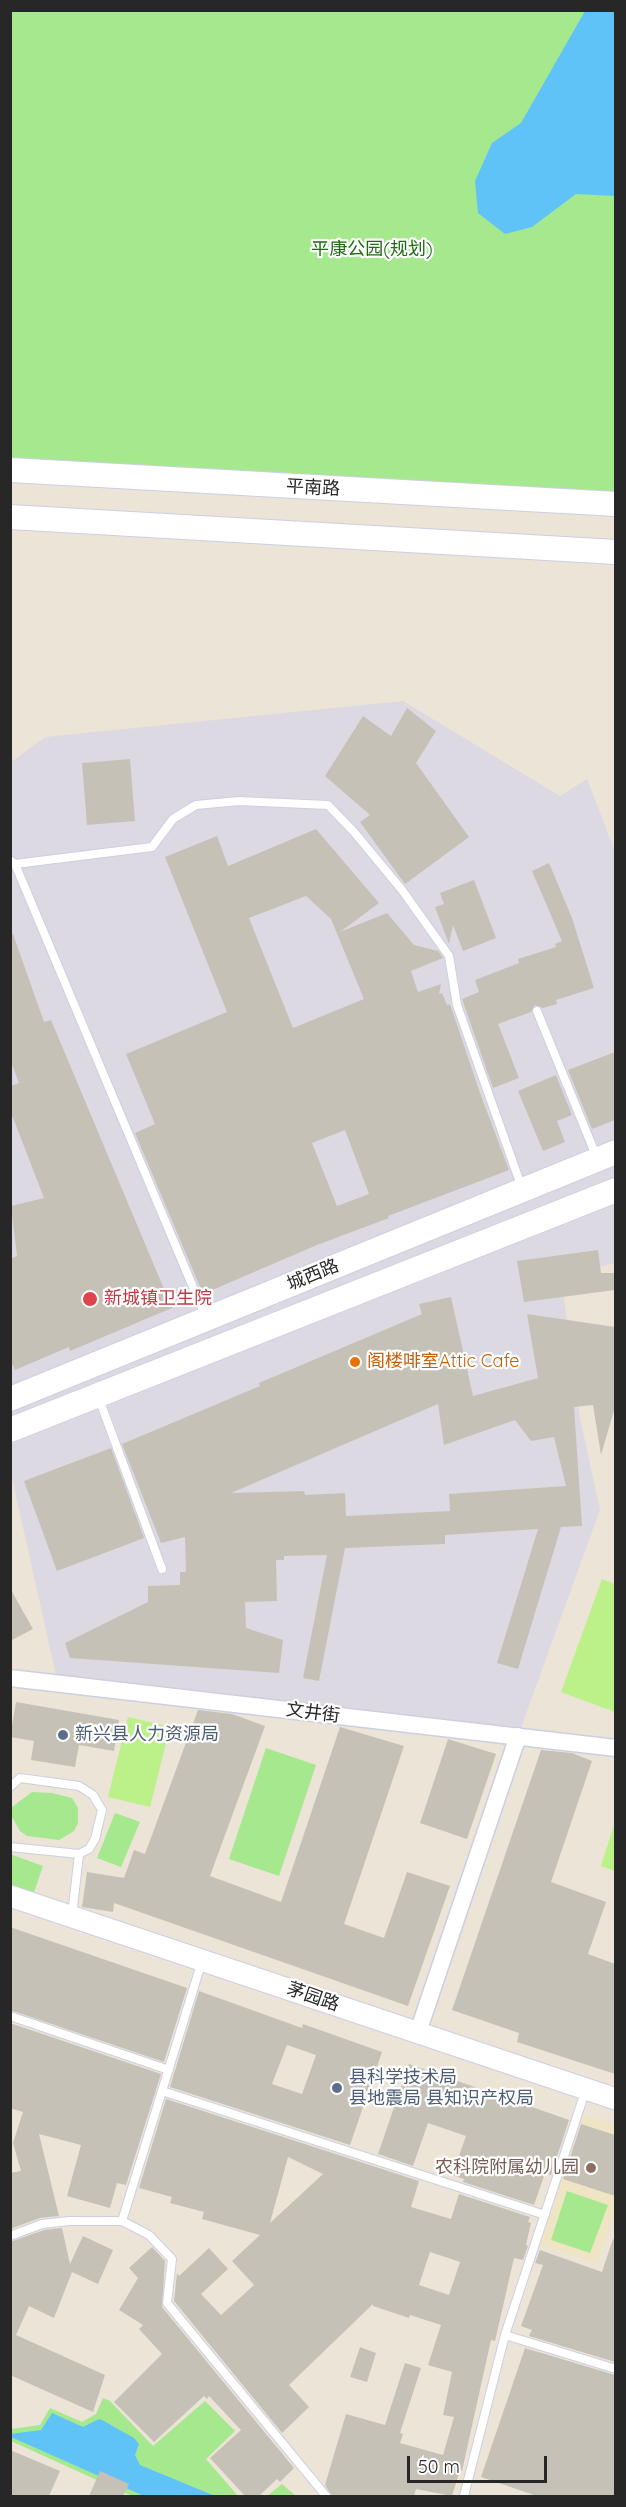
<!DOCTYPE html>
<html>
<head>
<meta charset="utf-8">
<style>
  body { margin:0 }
  #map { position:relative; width:626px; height:2507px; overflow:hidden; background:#ece4d7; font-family:Quicksand,sans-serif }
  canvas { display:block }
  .frame { position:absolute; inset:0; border:12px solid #272727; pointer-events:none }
  .scale { position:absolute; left:407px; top:2456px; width:140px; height:27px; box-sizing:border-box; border:3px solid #272727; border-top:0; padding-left:8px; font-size:18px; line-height:21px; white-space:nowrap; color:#272727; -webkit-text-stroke:4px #fff; paint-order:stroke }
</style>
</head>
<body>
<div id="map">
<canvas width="626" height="2507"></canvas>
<div class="frame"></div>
<div class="scale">50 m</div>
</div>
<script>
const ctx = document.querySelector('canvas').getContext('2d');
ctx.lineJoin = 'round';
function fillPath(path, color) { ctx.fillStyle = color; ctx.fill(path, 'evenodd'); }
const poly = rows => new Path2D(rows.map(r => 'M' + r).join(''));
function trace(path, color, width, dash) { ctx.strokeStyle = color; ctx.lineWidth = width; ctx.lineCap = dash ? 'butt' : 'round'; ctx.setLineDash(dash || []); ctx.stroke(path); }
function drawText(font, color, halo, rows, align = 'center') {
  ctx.font = font + ' Quicksand,"Noto Sans SC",sans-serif'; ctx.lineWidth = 4.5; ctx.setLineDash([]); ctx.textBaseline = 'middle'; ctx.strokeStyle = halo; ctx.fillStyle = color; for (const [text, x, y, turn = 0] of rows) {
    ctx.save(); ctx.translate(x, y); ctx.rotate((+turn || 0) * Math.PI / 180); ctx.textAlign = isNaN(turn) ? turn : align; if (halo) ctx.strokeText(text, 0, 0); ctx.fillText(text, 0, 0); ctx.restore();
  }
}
fillPath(poly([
  [403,701,560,796,587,779,615,851,615,1263,561,1276,580,1418,600,1510,518,1736,58,1684,10,1469,10,763,45,737]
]), '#ddd9e3');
fillPath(poly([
  [584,2115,615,2126,615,2210,597,2264,540,2245]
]), '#efe5c4');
fillPath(poly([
  [10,11,615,11,615,504,11,470],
  [266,1748,316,1765,279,1876,229,1859],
  [32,1792,52,1793,72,1798,78,1808,78,1823,74,1831,59,1840,27,1836,20,1831,12,1817,12,1807],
  [115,1813,140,1822,121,1867,97,1858],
  [10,1854,43,1866,33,1895,11,1886],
  [567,2191,608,2205,590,2253,551,2240],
  [103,2398,110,2401,153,2446,205,2401,235,2431,206,2459,238,2496,132,2496,11,2441,11,2429,40,2425,50,2408,82,2422,96,2414],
  [282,2484,296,2496,267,2496]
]), '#a5e88e');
fillPath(poly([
  [602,1579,615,1584,615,1712,561,1692],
  [128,1717,170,1727,150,1807,108,1797],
  [615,1822,615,1871,601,1866]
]), '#bcf088');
fillPath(poly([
  [585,11,615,11,615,196,576,194,532,227,505,234,478,213,475,181,492,143,521,123],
  [52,2413,83,2427,99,2419,102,2420,134,2438,139,2444,135,2455,140,2465,215,2496,144,2496,11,2437,10,2434,41,2430]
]), '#60c3f8');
fillPath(poly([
  [407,708,436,731,416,763,469,837,405,884,360,822,370,815,325,776,363,716,391,736],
  [130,759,135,821,87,825,82,763],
  [316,829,379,903,340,932,387,913,414,945,438,951,443,958,411,971,418,992,441,984,439,994,442,993,447,1005,450,1004,480,1093,509,1170,388,1216,389,1218,317,1245,203,1294,135,1133,155,1124,126,1054,227,1012,165,857,217,836,228,866],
  [306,896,331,919,364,999,293,1028,249,918],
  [345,1130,369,1194,337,1206,312,1143],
  [549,863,572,918,594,988,556,1000,557,1004,543,1008,535,1005,531,1012,498,1024,519,1078,493,1088,462,999,479,992,475,980,519,963,518,959,556,947,555,944,562,941,532,871],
  [474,880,496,938,463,951,453,925,449,944,435,907,444,904,440,893],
  [10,934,13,934,44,1022,51,1020,172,1308,70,1351,69,1347,15,1370,10,1359,10,1259,17,1256,11,1206,44,1198,10,1110,10,1086,19,1083,10,1059],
  [615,1052,615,1120,592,1129,568,1070],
  [556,1075,572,1115,557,1121,565,1142,543,1151,518,1091],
  [598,1250,601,1273,615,1273,615,1290,524,1302,517,1261],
  [451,1297,473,1396,538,1378,527,1314,615,1327,615,1407,601,1455,593,1405,574,1407,582,1526,561,1527,518,1669,497,1663,538,1529,445,1535,445,1544,345,1548,319,1681,303,1678,327,1555,284,1556,284,1560,276,1560,277,1601,245,1602,246,1628,283,1640,279,1673,70,1658,65,1643,148,1602,148,1586,180,1585,180,1572,186,1572,185,1537,161,1543,122,1444,260,1386,259,1383,422,1314,419,1304],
  [438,1404,444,1445,515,1420,531,1441,554,1437,566,1486,449,1494,450,1511,346,1516,345,1493,305,1495,304,1491,231,1493],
  [111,1448,144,1538,57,1571,24,1481],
  [10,1588,33,1629,10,1641],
  [16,1702,119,1720,114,1751,79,1745,75,1767,31,1760,34,1741,10,1737],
  [198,1710,232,1714,265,1726,210,1876,281,1902,340,1727,404,1746,344,1924,384,1938,407,1872,450,1886,408,2006,114,1903,113,1912,82,1907,87,1872,124,1878,134,1850,145,1854],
  [448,1739,496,1754,467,1839,420,1823],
  [541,1750,572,1753,592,1761,551,1882,606,1902,588,1954,615,1964,615,2074,517,2042,519,2033,452,2010],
  [10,1927,187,1988,164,2062,10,2010],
  [199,1991,302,2028,303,2024,382,2052,350,2145,170,2087],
  [287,2045,316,2055,302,2094,272,2084],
  [10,2023,161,2074,126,2185,117,2183,110,2208,67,2196,81,2145,39,2134,59,2216,40,2218,10,2229,10,2173,21,2171,13,2143,23,2112,10,2108],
  [409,2064,569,2120,551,2175,545,2173,534,2205,463,2182,464,2179,452,2175,466,2136,428,2123,413,2166,378,2154],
  [166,2099,419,2181,411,2207,451,2219,459,2194,530,2217,528,2222,531,2223,526,2245,528,2246,523,2260,514,2258,495,2341,491,2340,462,2471,460,2470,452,2496,416,2489,414,2496,332,2496,325,2485,346,2414,385,2425,405,2363,421,2368,400,2433,403,2434,400,2443,443,2455,454,2417,443,2415,452,2372,428,2365,441,2325,410,2315,409,2318,373,2306,373,2304,289,2385,309,2407,282,2433,174,2301,177,2273,179,2276,209,2248,228,2269,201,2294,221,2315,254,2285,232,2261,260,2235,202,2219,204,2212,170,2203,172,2197,139,2188],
  [288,2157,323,2174,270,2223],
  [430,2252,460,2262,449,2295,419,2285],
  [581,2124,615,2135,615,2196,563,2179],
  [62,2228,70,2264,83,2236,113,2250,98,2284,72,2272,54,2318,29,2306,16,2335,105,2375,93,2412,10,2375,10,2242,44,2230],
  [613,2239,615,2240,615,2362,529,2336,532,2330,521,2326,543,2265,535,2263,540,2250,602,2272],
  [152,2247,165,2261,162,2307,294,2468,280,2482,277,2479,259,2496,245,2496,210,2458,241,2430,209,2396,207,2399,204,2396,154,2442,114,2402,162,2354,139,2329,143,2325,119,2310,138,2278,129,2268],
  [360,2347,376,2353,367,2382,350,2377],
  [525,2348,615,2375,615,2496,537,2496,481,2477],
  [10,2450,60,2471,49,2496,10,2496],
  [100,2471,129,2484,123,2496,89,2496]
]), '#c6c1b7');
const service = poly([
  [10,860,15,864,206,1318],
  [15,864,152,847,173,819,196,805,239,801,328,805,354,832,402,890,449,956,457,1005,522,1188],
  [537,1011,597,1158],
  [98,1396,162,1569],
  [10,1787,20,1778,79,1786,93,1795,102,1810,95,1839,89,1849,79,1854,10,1847],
  [72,1916,79,1854],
  [10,2016,169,2070],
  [162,2091,545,2215],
  [122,2221,202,1961],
  [10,2236,42,2224,69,2221,122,2221,149,2235,172,2259,167,2303,326,2496],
  [505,2335,616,2369],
  [464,2496,505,2335,586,2089]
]);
const minor = poly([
  [10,1678,616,1748],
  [418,2032,518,1736]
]);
const tertiary = poly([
  [10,1896,616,2099]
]);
const secondary = poly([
  [10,470,616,504],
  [10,517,616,552],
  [10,1399,616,1152],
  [10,1430,616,1190]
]);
trace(service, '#cccfe2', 10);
trace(minor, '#cccfe2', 19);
trace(tertiary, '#cccfe2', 23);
trace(secondary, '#cccfe2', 26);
trace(service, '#fff', 8);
trace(minor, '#fff', 16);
trace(tertiary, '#fff', 21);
trace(secondary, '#fff', 24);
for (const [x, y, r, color] of [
  [90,1299,8,"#e0444e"],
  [355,1362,6,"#e8710a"],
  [63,1735,6,"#5c6f8a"],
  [337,2088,6,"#5c6f8a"],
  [591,2168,6,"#8d6e63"]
]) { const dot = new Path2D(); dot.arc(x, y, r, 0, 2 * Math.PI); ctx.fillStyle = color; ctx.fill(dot); trace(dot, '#fff', 2); }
drawText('18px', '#1e6913', '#fff', [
  ["平康公园(规划)",372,250]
]);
drawText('18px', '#272727', '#fff', [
  ["平南路",313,488,3],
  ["城西路",313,1275,-22],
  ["文井街",313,1713,7],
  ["茅园路",313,1997,19]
]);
drawText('18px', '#be3a42', '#fff', [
  ["新城镇卫生院",104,1299]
], 'left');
drawText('18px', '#c56008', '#fff', [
  ["阁楼啡室Attic Cafe",367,1362]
], 'left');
drawText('18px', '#4e5e75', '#fff', [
  ["新兴县人力资源局",75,1735],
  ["县科学技术局",349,2078],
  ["县地震局 县知识产权局",349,2099]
], 'left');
drawText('18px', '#785e54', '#fff', [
  ["农科院附属幼儿园",579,2168]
], 'right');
</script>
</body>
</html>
